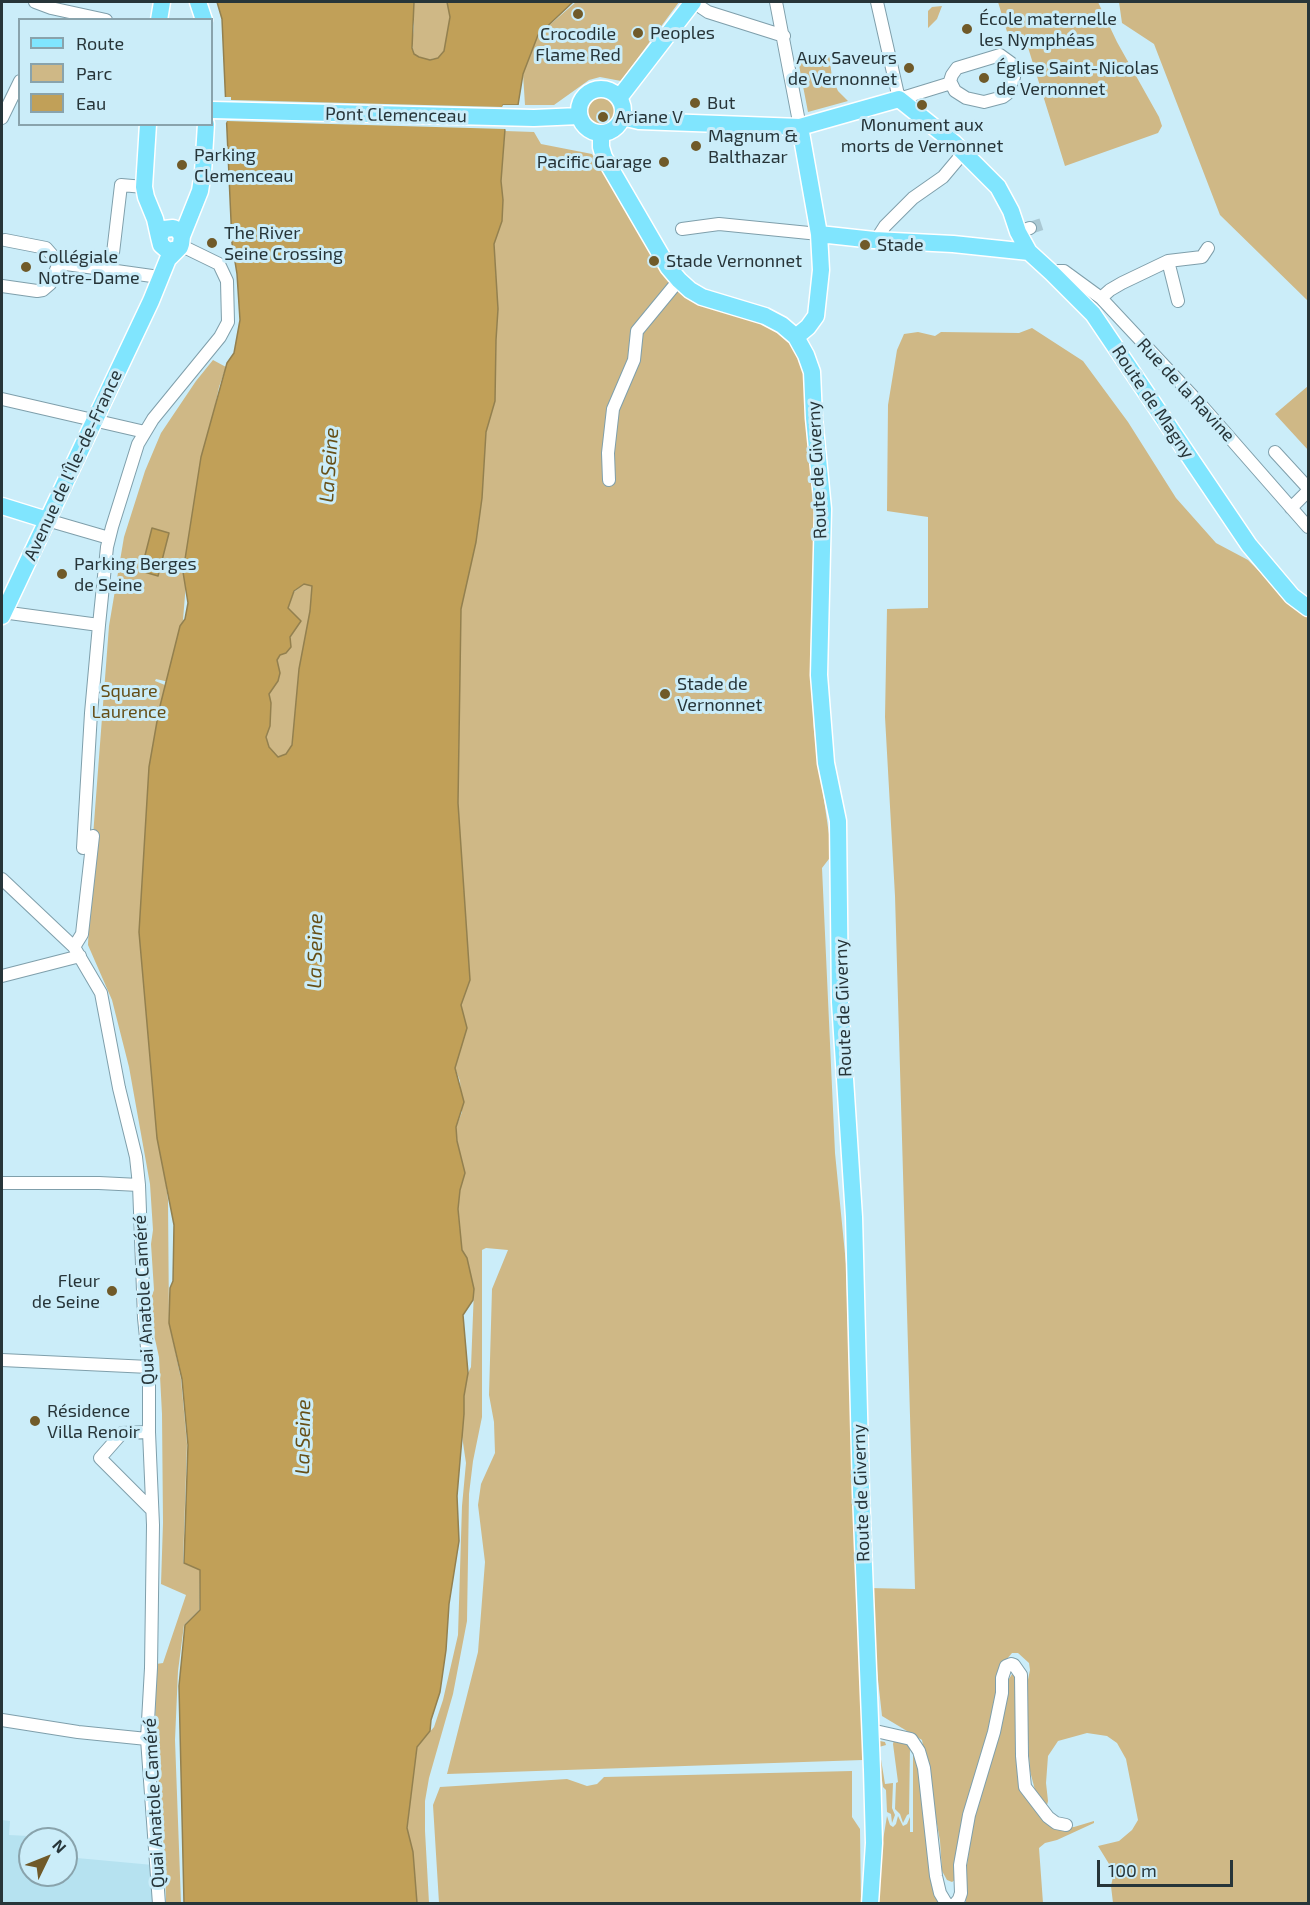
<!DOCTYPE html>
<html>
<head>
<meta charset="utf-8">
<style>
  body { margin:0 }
  #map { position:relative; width:1310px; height:1905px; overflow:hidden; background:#cbedf9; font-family:"Exo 2",sans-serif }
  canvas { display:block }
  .frame { position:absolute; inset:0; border:3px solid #273539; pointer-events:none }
  .legend { position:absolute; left:18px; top:18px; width:195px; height:108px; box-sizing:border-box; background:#cbedf9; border:2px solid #89a3ac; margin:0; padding:8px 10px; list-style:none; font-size:18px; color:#273539 }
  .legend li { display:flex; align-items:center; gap:12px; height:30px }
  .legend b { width:30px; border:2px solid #89a3ac }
  .north { position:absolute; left:18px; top:1827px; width:60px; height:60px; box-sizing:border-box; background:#cbedf9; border:2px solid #89a3ac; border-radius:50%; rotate:47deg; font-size:16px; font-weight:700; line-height:24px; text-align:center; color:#273539 }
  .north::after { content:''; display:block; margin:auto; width:21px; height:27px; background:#705a29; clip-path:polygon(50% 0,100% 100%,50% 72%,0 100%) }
  .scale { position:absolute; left:1097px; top:1860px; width:136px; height:27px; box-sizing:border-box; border:3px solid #273539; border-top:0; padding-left:8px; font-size:18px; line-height:21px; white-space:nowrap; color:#273539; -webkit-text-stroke:4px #cbedf9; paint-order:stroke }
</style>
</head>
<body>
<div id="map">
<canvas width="1310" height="1905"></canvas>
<div class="frame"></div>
<ul class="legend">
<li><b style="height:8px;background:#80e5fe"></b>Route</li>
<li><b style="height:16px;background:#cfb886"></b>Parc</li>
<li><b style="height:16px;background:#c1a058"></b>Eau</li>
</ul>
<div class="north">N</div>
<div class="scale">100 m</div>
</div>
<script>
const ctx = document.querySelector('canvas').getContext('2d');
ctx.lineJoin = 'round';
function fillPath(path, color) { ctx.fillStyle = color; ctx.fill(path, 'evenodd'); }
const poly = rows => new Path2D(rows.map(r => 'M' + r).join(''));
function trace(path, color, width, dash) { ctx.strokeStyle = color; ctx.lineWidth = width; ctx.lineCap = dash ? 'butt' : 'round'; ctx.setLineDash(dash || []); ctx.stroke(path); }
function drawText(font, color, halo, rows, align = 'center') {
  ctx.font = font + ' "Exo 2",sans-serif'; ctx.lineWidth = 6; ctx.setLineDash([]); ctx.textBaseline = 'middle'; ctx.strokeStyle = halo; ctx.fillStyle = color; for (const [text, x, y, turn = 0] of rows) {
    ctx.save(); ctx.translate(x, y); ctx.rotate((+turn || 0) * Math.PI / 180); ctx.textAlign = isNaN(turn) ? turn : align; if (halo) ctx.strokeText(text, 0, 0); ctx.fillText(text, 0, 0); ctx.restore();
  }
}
fillPath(poly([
  [2,1820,10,1821,9,1835,48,1837,48,1839,30,1839,30,1875,66,1875,66,1857,153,1865,163,1862,164,1903,2,1903]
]), '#b6e2f0');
fillPath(poly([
  [414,2,447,2,450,17,444,51,438,58,425,60,414,54,412,44,414,26],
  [576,2,679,2,621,81,600,77,589,80,554,105,525,105,523,74,538,35],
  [998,2,1098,2,1117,42,1159,117,1162,126,1158,133,1065,166,1026,41,1011,45],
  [1119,2,1308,2,1308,301,1220,215,1154,44,1122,23],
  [942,6,937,19,928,28,928,11,932,7],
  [829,53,832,78,838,91,848,101,808,112,798,60],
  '584 111a16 16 0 1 1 32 0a16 16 0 1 1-32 0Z',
  [505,131,534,132,541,144,592,154,664,272,763,322,786,337,801,359,807,382,807,433,817,516,810,658,814,731,832,855,822,868,835,1153,846,1264,855,1566,863,1760,447,1774,478,1652,485,1562,478,1505,481,1484,495,1453,494,1422,489,1395,492,1289,508,1250,486,1248,482,1250,482,1417,473,1461,469,1494,467,1621,453,1694,429,1778,425,1801,425,1831,429,1903,417,1903,413,1852,407,1829,417,1747,434,1727,443,1700,458,1635,462,1506,466,1463,462,1436,464,1396,468,1373,471,1367,474,1289,467,1258,462,1250,458,1209,460,1190,465,1173,457,1141,456,1127,462,1112,460,1081,455,1068,464,1034,461,1005,470,980,458,803,461,609,476,542,482,498,486,432,495,401,496,340,498,309,494,244,502,221,503,200,501,181],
  [1032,328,1083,361,1128,422,1176,498,1216,543,1248,560,1289,601,1308,616,1308,1903,1113,1903,1111,1886,1114,1872,1098,1846,1119,1841,1132,1830,1138,1820,1126,1759,1117,1743,1107,1736,1087,1733,1058,1741,1048,1756,1046,1783,1048,1801,1047,1805,1044,1804,1036,1794,1030,1771,1025,1694,1030,1670,1029,1663,1018,1653,1012,1653,1006,1660,958,1878,952,1882,947,1880,942,1871,940,1841,922,1740,882,1716,868,1588,915,1589,895,896,885,717,887,609,928,608,928,517,887,511,888,405,897,350,904,334,918,332,935,336,941,332,1019,333],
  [213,360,226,367,219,387,191,520,183,620,169,682,156,679,155,681,165,685,153,747,142,955,155,1106,168,1200,169,1322,181,1379,187,1444,183,1563,200,1570,199,1610,184,1625,178,1671,175,1740,181,1903,166,1903,165,1864,155,1732,156,1664,163,1663,186,1595,161,1584,163,1523,162,1414,159,1357,150,1317,150,1301,154,1290,151,1244,153,1230,150,1184,129,1067,112,1000,88,945,93,836,109,626,124,537,145,471,161,433,196,381],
  [1308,386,1308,450,1275,414],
  [304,584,312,586,310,611,299,669,292,745,286,754,277,757,269,747,266,737,270,726,271,703,269,694,278,681,280,673,277,660,300,621,288,608,294,592],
  [1014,1671,1016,1671,1023,1782,1060,1828,1074,1827,1094,1821,1094,1823,1057,1840,1045,1843,1039,1848,1043,1903,966,1904,965,1878,974,1818,981,1798,983,1781,1007,1682],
  [894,1740,906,1741,910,1748,909,1814,907,1815,903,1823,900,1814,895,1809,896,1783,898,1782,893,1744],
  [880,1741,885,1742,886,1745,879,1747,885,1784,893,1783,892,1808,895,1815,892,1823,891,1814,887,1812,886,1790,883,1787,877,1745],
  [916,1752,945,1903,878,1904,882,1846,887,1816,890,1825,893,1827,896,1824,898,1816,903,1826,907,1824,910,1817,910,1832,913,1832,913,1756],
  [852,1771,852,1817,860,1829,861,1903,439,1903,433,1805,440,1787,567,1779,587,1786,597,1784,604,1777]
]), '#cfb886');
const water = poly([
  [217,2,414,2,412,48,414,54,419,57,430,60,438,58,444,51,450,17,447,2,573,2,538,35,523,74,518,105,503,105,505,129,501,181,503,200,502,221,494,244,498,309,496,340,495,401,486,432,482,498,476,542,461,609,458,803,470,980,461,1005,467,1028,455,1068,464,1102,456,1127,457,1141,465,1173,460,1190,458,1209,462,1250,467,1258,474,1289,473,1300,463,1315,468,1373,464,1396,464,1414,457,1496,459,1541,449,1604,446,1650,440,1692,431,1720,430,1731,417,1747,407,1828,413,1852,417,1903,184,1903,179,1686,185,1625,200,1610,200,1570,184,1563,188,1445,182,1379,169,1323,170,1288,173,1281,174,1225,157,1138,139,932,149,767,159,710,180,626,185,619,188,603,183,572,201,457,227,363,234,353,240,320,237,274,232,243,222,19,217,2],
  [304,584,312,586,310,611,299,669,292,745,286,754,278,757,269,747,266,737,270,726,271,703,269,694,278,681,280,673,277,660,280,655,286,653,291,647,290,637,301,621,288,608,294,591,304,584],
  [152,528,169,533,158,576,141,571,152,528]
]);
fillPath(water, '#c1a058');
trace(water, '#93804f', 1.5);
fillPath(poly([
  [223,97,231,97,231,100,502,107,503,105,521,105,519,108,506,108,508,131,505,129,227,121,226,123,224,123]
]), '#cbedf9');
trace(poly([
  [1030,228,1042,224]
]), '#aac8d3', 12, [12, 6]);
const minor = poly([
  [35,2,51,8,106,20],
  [693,2,708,12,784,36],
  [776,2,800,127],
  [877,2,899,99,951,83],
  [1000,55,1011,63,1014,77,1007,94,1003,97,984,102,966,98,955,91,950,81,952,75,957,68,1000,55],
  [2,118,20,81],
  [682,229,719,224,819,234],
  [1018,232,1030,228],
  [5,240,46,248,59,263],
  [876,240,885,226,913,198,943,177,964,152],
  [1168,261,1178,301],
  [59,263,152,276],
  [111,270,121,185,144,187],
  [1052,273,1058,271,1064,271,1101,298,1202,406,1308,527],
  [2,286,37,291,43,290,50,284,59,263],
  [1101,298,1110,290,1122,283,1168,261,1202,257,1208,248],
  [2,399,145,432],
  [1275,452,1308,488],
  [609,480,608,453,613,409,634,360,637,331,679,280],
  [1291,508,1308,491],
  [47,520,109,538],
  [2,612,99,625],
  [2,879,74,947,101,993,119,1088,136,1157,139,1185,144,1318,149,1367,149,1432,153,1525,151,1668,147,1739,159,1904],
  [74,947,82,934,93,836,83,848,91,713,99,625,107,547,112,527,138,444,153,419,220,337,228,322,227,281,219,264,180,245],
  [2,976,80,956],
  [2,1183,99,1183,139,1185],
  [2,1360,149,1367],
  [149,1432,122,1433,100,1458,152,1510],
  [2,1720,78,1732,147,1739],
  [871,1730,911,1739,919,1751,924,1768,936,1876,940,1893,946,1903,948,1904],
  [955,1904,959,1899,961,1893,960,1865,969,1815,994,1732,1002,1693,1002,1678,1006,1666,1011,1664,1014,1665,1021,1675,1022,1756,1025,1787,1048,1817,1056,1823,1066,1825]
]);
const major = poly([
  [198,2,204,20],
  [159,20,162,2],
  '579 111a22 22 0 1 1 44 0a22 22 0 1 1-44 0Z',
  [619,98,693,2],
  [212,110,534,118,579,116],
  [622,117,639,121,800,127,899,99,954,143,998,187,1011,211,1018,232,1029,252,1052,273,1093,314,1249,545,1292,596,1308,608],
  [148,124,144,187,146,197,155,219,159,237],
  [601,134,601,147,604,157,668,267,679,280,690,290,702,297,765,316,782,325,796,337,806,355,812,372,814,418,823,509,819,675,826,763,838,821,840,1002,854,1217,861,1492,872,1770,874,1843,870,1904],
  [819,234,874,240,953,244,1029,252],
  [182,236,200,191,203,172,206,124],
  [796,337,808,327,816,316,821,270,819,234,800,127],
  [2,506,47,520],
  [2,616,151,301,168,259,180,247,181,244,182,236,178,230,173,228,164,229,159,237,161,245,168,251,177,249]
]);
trace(minor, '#7f9fab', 14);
trace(major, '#fff', 19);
trace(minor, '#fff', 12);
trace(major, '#80e5fe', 16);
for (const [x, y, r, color] of [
  [578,14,6,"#705a29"],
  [967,29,6,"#705a29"],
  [638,33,6,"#705a29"],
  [909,68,6,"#705a29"],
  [984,78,6,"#705a29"],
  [695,103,6,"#705a29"],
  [922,105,6,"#705a29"],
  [603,117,6,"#705a29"],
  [696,146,6,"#705a29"],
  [664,162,6,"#705a29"],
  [182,165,6,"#705a29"],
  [212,243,6,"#705a29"],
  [865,245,6,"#705a29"],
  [654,261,6,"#705a29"],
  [26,267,6,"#705a29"],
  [62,574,6,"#705a29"],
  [665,694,6,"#705a29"],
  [112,1291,6,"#705a29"],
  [35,1421,6,"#705a29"]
]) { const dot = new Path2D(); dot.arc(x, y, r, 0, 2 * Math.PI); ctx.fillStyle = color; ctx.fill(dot); trace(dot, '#cbedf9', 2); }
drawText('18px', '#273539', '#cbedf9', [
  ["École maternelle",979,19],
  ["les Nymphéas",979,40],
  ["Peoples",650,33],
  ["Crocodile",578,34,"center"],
  ["Flame Red",578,55,"center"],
  ["Aux Saveurs",897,58,"right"],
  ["de Vernonnet",897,79,"right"],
  ["Église Saint-Nicolas",996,68],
  ["de Vernonnet",996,89],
  ["But",707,103],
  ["Ariane V",615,117],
  ["Monument aux",922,125,"center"],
  ["morts de Vernonnet",922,146,"center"],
  ["Magnum &",708,136],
  ["Balthazar",708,157],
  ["Parking",194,155],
  ["Clemenceau",194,176],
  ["Pacific Garage",652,162,"right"],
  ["The River",224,233],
  ["Seine Crossing",224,254],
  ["Stade",877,245],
  ["Collégiale",38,257],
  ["Notre-Dame",38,278],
  ["Stade Vernonnet",666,261],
  ["Parking Berges",74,564],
  ["de Seine",74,585],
  ["Stade de",677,684],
  ["Vernonnet",677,705],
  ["Fleur",100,1281,"right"],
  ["de Seine",100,1302,"right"],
  ["Résidence",47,1411],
  ["Villa Renoir",47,1432]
], 'left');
drawText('18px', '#273539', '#cbedf9', [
  ["Pont Clemenceau",396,115,1],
  ["Rue de la Ravine",1186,390,47],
  ["Route de Magny",1153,402,56],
  ["Avenue de l'Île-de-France",73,465,-65],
  ["Route de Giverny",817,470,-93],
  ["Route de Giverny",843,1008,-92],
  ["Quai Anatole Caméré",144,1300,-93],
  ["Route de Giverny",861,1493,-92],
  ["Quai Anatole Caméré",154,1803,-93]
]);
drawText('18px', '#654e17', '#cbedf9', [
  ["Square",129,691],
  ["Laurence",129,712]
]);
drawText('italic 20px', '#664f17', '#cbedf9', [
  ["La Seine",329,465,-86],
  ["La Seine",315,951,-89],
  ["La Seine",303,1437,-89]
]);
</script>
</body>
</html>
